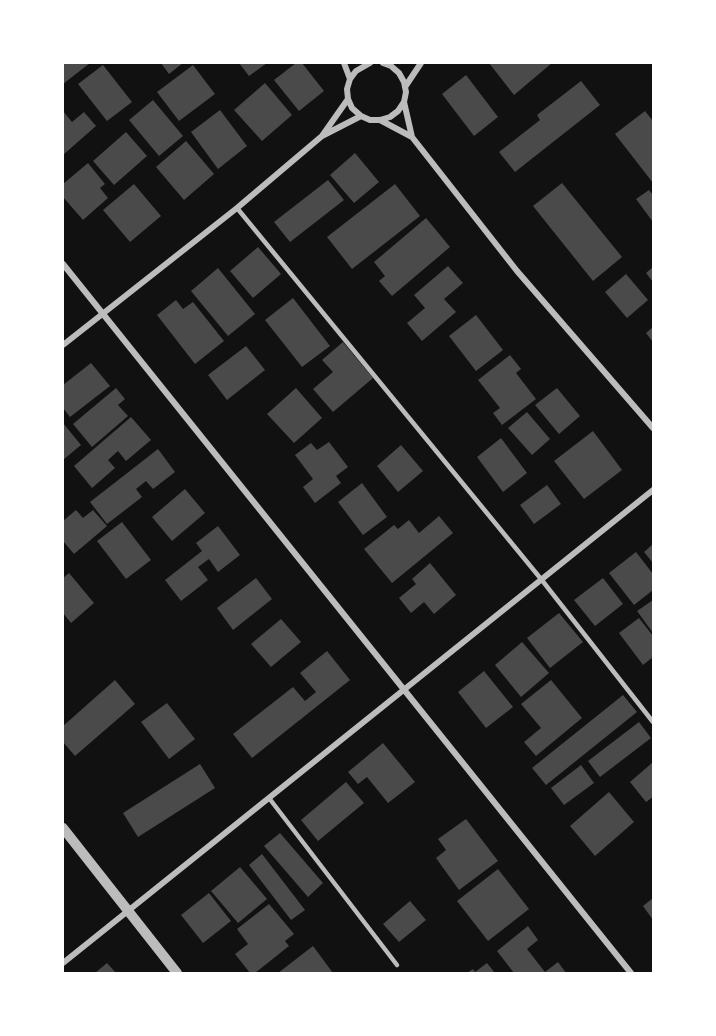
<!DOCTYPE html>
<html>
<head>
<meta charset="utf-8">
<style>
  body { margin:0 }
  #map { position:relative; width:716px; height:1036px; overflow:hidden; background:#111; font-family:Mulish,sans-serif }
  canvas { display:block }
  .frame { position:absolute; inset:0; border:64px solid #fff; pointer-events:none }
</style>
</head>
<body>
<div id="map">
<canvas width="716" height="1036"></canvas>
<div class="frame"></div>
</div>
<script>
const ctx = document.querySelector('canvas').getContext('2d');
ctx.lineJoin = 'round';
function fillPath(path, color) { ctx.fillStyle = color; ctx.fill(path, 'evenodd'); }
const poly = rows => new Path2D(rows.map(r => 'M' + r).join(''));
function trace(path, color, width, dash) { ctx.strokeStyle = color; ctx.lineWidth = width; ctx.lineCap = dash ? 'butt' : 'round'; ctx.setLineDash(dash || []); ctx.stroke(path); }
fillPath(poly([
  [63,63,90,63,63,84],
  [161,63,183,63,169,74],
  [239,63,267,63,249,76],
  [296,63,302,63,324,91,299,111,274,80],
  [489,63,552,63,514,95],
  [103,65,132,102,107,121,78,84],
  [193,65,215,94,179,121,157,92],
  [466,75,498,117,474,136,442,94],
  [581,81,600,105,515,172,499,152,540,120,537,115],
  [265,83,292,115,262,141,234,110],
  [153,100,183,136,159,156,129,120],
  [220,110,247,146,218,169,191,132],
  [63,111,72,122,84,112,96,126,63,155],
  [645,111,653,121,653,183,615,134],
  [126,132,147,156,114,185,93,161],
  [186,141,214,174,184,200,156,167],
  [355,153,379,182,354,203,330,175],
  [88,163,105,184,100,188,108,198,83,220,63,197,63,184],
  [328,180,344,200,290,242,274,222],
  [562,183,622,257,593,281,533,206],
  [134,184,161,216,130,242,103,210],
  [395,184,420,216,352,269,327,237],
  [649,190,653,195,653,222,636,199],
  [426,218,450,247,392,296,379,281,385,276,374,262],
  [258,247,281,274,253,298,230,271],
  [448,266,463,283,444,299,456,312,422,341,407,323,425,308,414,295],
  [653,267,653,282,646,273],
  [218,268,255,314,228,336,191,291],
  [626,274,648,300,627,318,605,292],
  [293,298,330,346,302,367,265,320],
  [176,300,183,309,193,302,224,341,195,364,157,315],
  [476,315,503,350,476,371,449,336],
  [653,327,653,342,646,333],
  [343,342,373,378,333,412,313,389,333,372,322,360],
  [246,346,265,370,227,400,208,375],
  [510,355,521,369,516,373,536,399,502,425,493,413,500,408,478,380],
  [91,363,110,386,70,417,63,408,63,385],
  [116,388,125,399,118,405,128,416,92,447,73,424],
  [296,388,322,418,294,443,267,414],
  [557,388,580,416,559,434,535,405],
  [527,412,550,439,532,455,508,428],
  [131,417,151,440,126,461,118,451,108,460,115,468,92,488,74,466],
  [63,423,81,445,63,460],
  [593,431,622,470,584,499,554,461],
  [501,438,527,473,503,492,477,457],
  [329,442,348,467,336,476,341,483,315,503,303,487,313,479,295,455,311,443,317,450],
  [401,445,423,471,398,492,377,466],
  [158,449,175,472,153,489,146,481,136,489,142,497,107,524,90,502],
  [362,483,387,517,363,535,338,502],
  [547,485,561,504,534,524,520,505],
  [185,489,205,513,172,541,152,517],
  [76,510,83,518,93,510,107,526,74,554,63,541,63,521],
  [439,516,453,533,392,583,364,549,394,525,398,529,409,520,419,533],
  [122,522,151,560,126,579,97,541],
  [218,526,240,555,218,572,209,559,198,567,208,580,181,601,165,580,202,551,196,543],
  [653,544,653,563,644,552],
  [636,552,653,574,653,590,634,605,609,573],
  [430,563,456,595,434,614,424,602,411,613,399,598,416,584,412,579],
  [69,573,94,603,71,623,63,613,63,578],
  [256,578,272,599,233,630,217,608],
  [603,578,623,604,595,626,574,600],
  [653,600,653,633,637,611],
  [559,613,583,642,550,668,527,638],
  [639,618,653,636,653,657,643,665,619,633],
  [281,619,301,642,271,667,251,644],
  [522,642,549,673,521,697,495,665],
  [327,651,350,680,252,758,233,734,293,687,305,701,316,692,300,673],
  [484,671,513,707,486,728,458,692],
  [115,680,135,704,75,756,63,742,63,726],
  [551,680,582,718,536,756,524,742,541,728,521,704],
  [623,695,637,712,546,785,532,768],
  [167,703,195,739,169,759,141,722],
  [639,722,651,738,600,777,588,761],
  [383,743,415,782,388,803,367,777,358,784,348,772],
  [653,762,653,797,646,802,630,782],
  [200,764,215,788,138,837,123,813],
  [581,765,594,783,564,805,551,788],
  [346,782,364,803,318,841,301,820],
  [609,792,634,822,595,856,570,826],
  [466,819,498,861,459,890,436,858,446,850,438,839],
  [280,833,323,883,308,897,264,846],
  [262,854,305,910,291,920,249,865],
  [240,867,267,899,238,923,211,891],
  [498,869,529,909,488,941,457,901],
  [209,893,231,921,203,943,181,915],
  [653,898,653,920,643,906],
  [410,901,426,920,399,942,383,924],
  [269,904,294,934,285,941,289,946,255,973,250,973,235,954,248,944,237,929],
  [528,926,538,940,527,949,545,972,558,962,566,973,514,973,497,951],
  [313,946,333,973,278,973],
  [107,963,116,973,95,973],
  [487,963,495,973,467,973,473,969,475,972]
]), '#4a4a4a');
trace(poly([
  [237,208,541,579,653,722],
  [269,798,397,965]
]), '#bcbcbc', 4.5);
trace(poly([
  [344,63,350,79],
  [370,63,356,71,350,79,347,89,348,99,352,108,361,116,370,120,380,120,390,117,398,111,404,102,406,92,404,82,399,73,391,66,383,63],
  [405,87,421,63],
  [404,102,412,137],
  [380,120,412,137,517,271,653,428],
  [322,136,348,99],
  [63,264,631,973],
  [63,345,237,208,322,136,361,116],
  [63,963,653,490]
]), '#bcbcbc', 6);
trace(poly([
  [63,828,177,973]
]), '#bcbcbc', 10);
</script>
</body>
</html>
